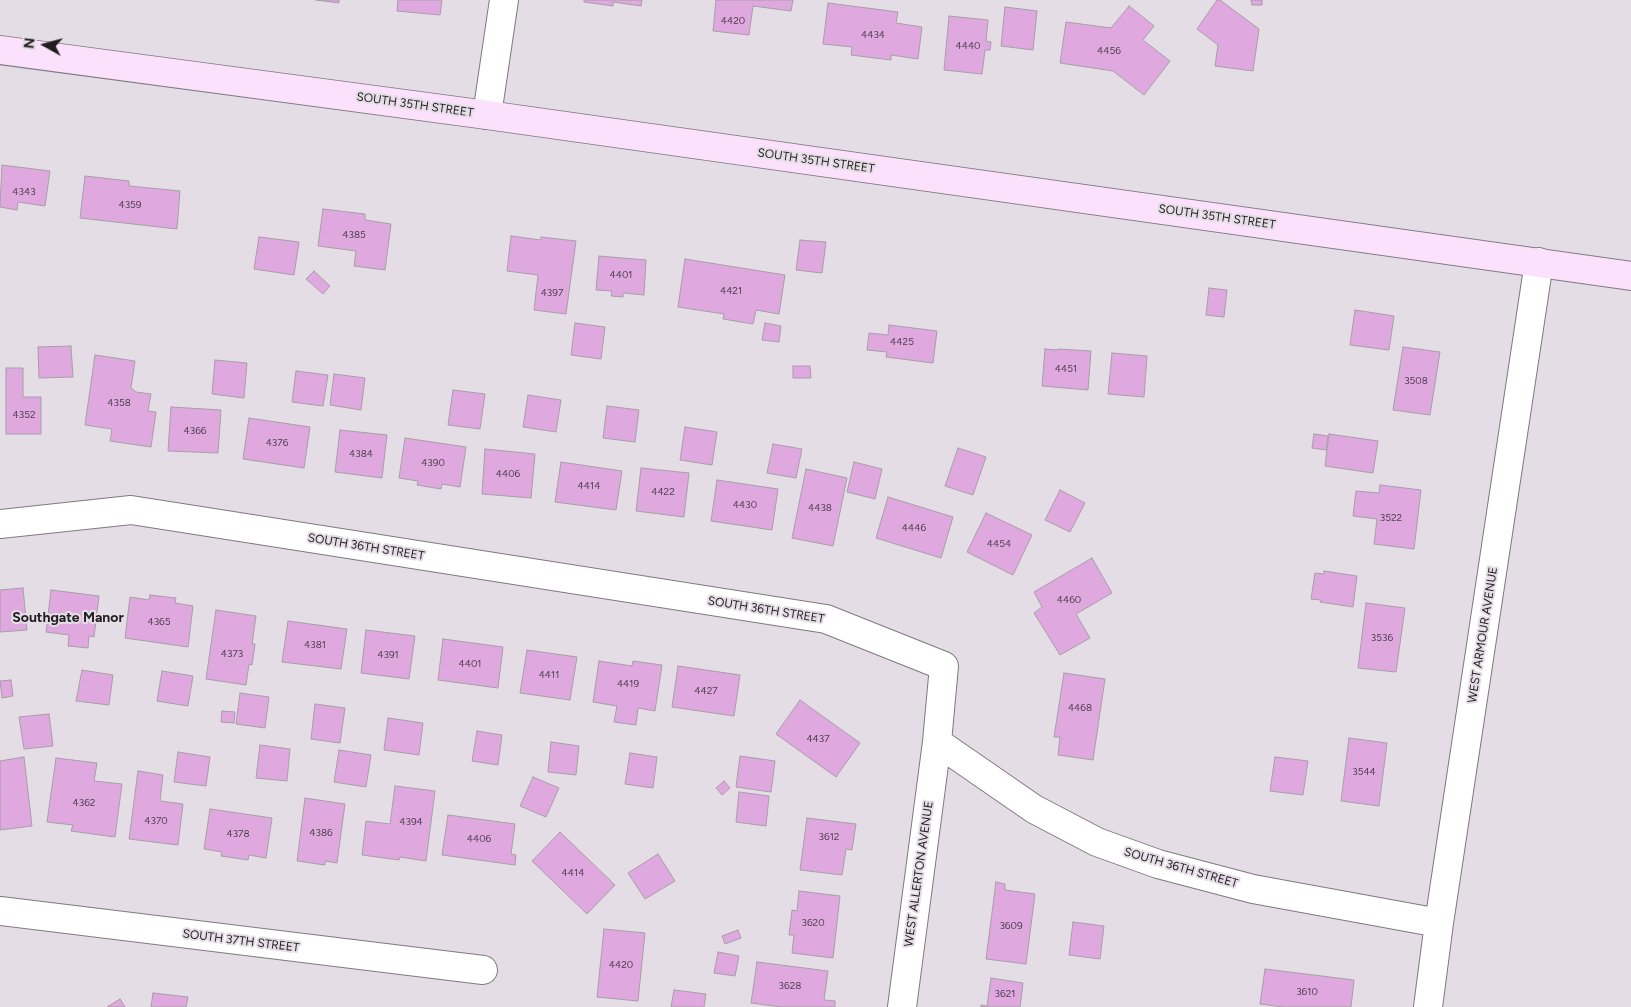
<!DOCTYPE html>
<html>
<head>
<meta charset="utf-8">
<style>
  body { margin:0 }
  #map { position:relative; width:1631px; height:1007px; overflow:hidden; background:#e5dde5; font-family:Figtree,sans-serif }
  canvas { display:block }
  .north { position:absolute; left:20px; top:20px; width:50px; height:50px; -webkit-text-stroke:4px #e5dde5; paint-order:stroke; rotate:277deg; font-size:14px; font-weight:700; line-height:20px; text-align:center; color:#201d20 }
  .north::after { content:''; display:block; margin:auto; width:18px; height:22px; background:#201d20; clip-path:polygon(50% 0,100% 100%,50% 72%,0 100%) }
</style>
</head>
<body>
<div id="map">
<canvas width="1631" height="1007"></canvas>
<div class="north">N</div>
</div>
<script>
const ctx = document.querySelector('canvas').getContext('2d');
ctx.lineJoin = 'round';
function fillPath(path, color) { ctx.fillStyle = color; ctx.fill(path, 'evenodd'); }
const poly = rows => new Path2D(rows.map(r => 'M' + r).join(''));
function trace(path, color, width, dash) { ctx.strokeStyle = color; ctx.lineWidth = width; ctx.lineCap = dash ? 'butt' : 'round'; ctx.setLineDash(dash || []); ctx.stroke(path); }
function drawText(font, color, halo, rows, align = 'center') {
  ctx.font = font + ' Figtree,sans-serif'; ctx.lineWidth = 4; ctx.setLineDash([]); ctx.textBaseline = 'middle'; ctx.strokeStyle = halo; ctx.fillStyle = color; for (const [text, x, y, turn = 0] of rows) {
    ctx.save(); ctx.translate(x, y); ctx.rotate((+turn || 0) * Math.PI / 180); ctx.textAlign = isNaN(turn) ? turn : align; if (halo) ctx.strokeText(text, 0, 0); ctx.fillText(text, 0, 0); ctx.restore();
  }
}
const building = poly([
  [316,0,339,0,339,3,316,0],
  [398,0,442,0,440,15,397,11,398,0],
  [584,0,642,0,641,6,613,2,613,6,584,2,584,0],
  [716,0,793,0,791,11,753,6,749,35,713,31,716,0],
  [1217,0,1220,0,1259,29,1253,71,1215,66,1218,45,1197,29,1217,0],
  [1251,0,1262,0,1262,5,1252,5,1251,0],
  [828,3,898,12,896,23,922,27,918,59,891,55,891,60,851,55,852,47,823,44,828,3],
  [1129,6,1154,26,1143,40,1170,61,1144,95,1113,71,1060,63,1066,22,1111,28,1129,6],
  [1005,7,1037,11,1033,50,1001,46,1005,7],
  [949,16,988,20,986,41,991,42,990,50,985,50,982,74,944,70,949,16],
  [2,165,50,171,45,206,18,202,17,210,0,207,2,165],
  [85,176,129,181,129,186,180,191,177,229,80,218,85,176],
  [323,209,365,214,365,220,391,224,385,270,354,266,356,251,318,246,323,209],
  [511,236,541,240,541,237,576,241,566,314,534,310,538,275,507,271,511,236],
  [259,237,299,242,294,275,254,269,259,237],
  [800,240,826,242,822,273,796,270,800,240],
  [599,256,646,260,644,295,623,293,623,297,611,296,612,291,596,290,599,256],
  [685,259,785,275,779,314,756,310,753,324,723,319,724,314,678,307,685,259],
  [314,271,330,286,323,294,306,279,314,271],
  [1209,288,1227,290,1224,317,1206,315,1209,288],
  [1355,310,1394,316,1389,350,1350,345,1355,310],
  [575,323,605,327,601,359,571,355,575,323],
  [765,323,781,326,779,342,762,340,765,323],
  [889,325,937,331,933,363,886,357,887,352,867,350,869,333,888,335,889,325],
  [71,346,73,377,39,378,38,347,71,346],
  [1403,347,1440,352,1430,415,1393,410,1403,347],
  [1045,349,1057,350,1058,349,1091,351,1088,390,1042,386,1045,349],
  [1112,353,1147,356,1144,397,1108,394,1112,353],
  [95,355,135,361,131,388,136,392,151,394,148,411,156,412,151,447,110,441,112,429,85,425,95,355],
  [215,360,247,363,244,398,212,394,215,360],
  [793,366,810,366,811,378,793,378,793,366],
  [6,368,23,368,23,397,41,397,41,434,6,434,6,368],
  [296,371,328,375,323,406,292,402,296,371],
  [334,374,365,378,361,410,330,405,334,374],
  [453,390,485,394,480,429,448,425,453,390],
  [528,395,561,400,556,432,523,427,528,395],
  [607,406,639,410,635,442,603,438,607,406],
  [171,407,221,410,218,453,168,451,171,407],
  [249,418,310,427,304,468,243,459,249,418],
  [685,427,717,432,712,465,680,460,685,427],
  [340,430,387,435,382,478,335,472,340,430],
  [1314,434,1328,436,1326,450,1312,448,1314,434],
  [1329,434,1378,441,1373,473,1325,466,1329,434],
  [405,438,466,447,460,487,442,484,441,489,417,485,418,481,399,478,405,438],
  [773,444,802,449,796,478,767,473,773,444],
  [958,448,986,457,973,495,945,486,958,448],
  [485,449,535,454,531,498,482,494,485,449],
  [561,462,622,471,616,510,555,502,561,462],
  [854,462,882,469,875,499,847,492,854,462],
  [641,468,689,473,684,517,636,511,641,468],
  [806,469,847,478,833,546,792,538,806,469],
  [717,480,778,489,772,530,711,521,717,480],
  [1380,485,1421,490,1414,549,1374,544,1377,519,1353,516,1356,491,1379,493,1380,485],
  [1060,490,1085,503,1070,532,1045,520,1060,490],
  [888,497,953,517,941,558,876,538,888,497],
  [986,513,1032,535,1013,575,967,552,986,513],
  [1092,558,1112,593,1076,614,1090,638,1060,655,1034,613,1042,607,1034,592,1092,558],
  [1324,571,1357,576,1353,607,1320,602,1321,600,1311,599,1315,573,1324,574,1324,571],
  [23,588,27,630,0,632,0,590,23,588],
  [51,590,99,596,94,637,89,636,88,648,68,646,69,635,46,632,51,590],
  [150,595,176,598,175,603,193,606,188,647,125,638,130,597,149,600,150,595],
  [1366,603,1405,608,1396,672,1358,668,1366,603],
  [216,610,256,616,252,644,255,644,252,665,249,664,246,685,206,679,216,610],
  [288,621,347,629,341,669,282,662,288,621],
  [366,630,415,636,409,679,361,673,366,630],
  [443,639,503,647,498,688,438,680,443,639],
  [527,650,577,657,570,700,520,693,527,650],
  [599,661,632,666,633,661,662,665,655,711,638,708,636,725,614,722,617,706,593,702,599,661],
  [678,666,740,675,734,716,672,707,678,666],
  [82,670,113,675,109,705,76,701,82,670],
  [162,671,193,676,188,706,157,701,162,671],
  [1064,673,1105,679,1093,760,1058,755,1060,737,1054,737,1064,673],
  [11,680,13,696,2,698,0,681,11,680],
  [240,693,269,697,265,728,236,724,240,693],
  [800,700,860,743,836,777,776,734,800,700],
  [315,704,345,708,340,743,311,739,315,704],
  [222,711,235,712,234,723,221,722,222,711],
  [49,714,53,746,24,749,19,717,49,714],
  [388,718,423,723,419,755,384,750,388,718],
  [477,731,502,735,498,765,472,761,477,731],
  [1349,738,1387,743,1379,806,1341,801,1349,738],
  [551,742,579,746,576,775,548,772,551,742],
  [260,745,290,749,287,781,256,778,260,745],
  [339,750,371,755,366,787,334,782,339,750],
  [178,752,210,757,206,786,174,782,178,752],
  [630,753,657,757,653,788,625,784,630,753],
  [740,756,775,761,771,792,736,787,740,756],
  [24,757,32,826,0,830,0,761,24,757],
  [1275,757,1308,761,1303,795,1270,791,1275,757],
  [56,758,97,763,94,781,122,784,115,837,71,831,73,825,47,822,56,758],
  [138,771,163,775,160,801,183,804,178,845,129,839,138,771],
  [533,777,559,788,546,817,520,806,533,777],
  [724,781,730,788,722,795,716,788,724,781],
  [395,786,435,791,426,861,400,857,399,860,362,855,366,821,390,824,395,786],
  [739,792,769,796,766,826,736,822,739,792],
  [305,798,345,804,337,863,325,861,325,865,297,861,305,798],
  [210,809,272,818,266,858,249,855,248,860,221,856,222,852,204,849,210,809],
  [448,815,515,824,511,854,516,855,515,865,442,855,448,815],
  [807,818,856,824,852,850,846,849,842,875,800,870,807,818],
  [560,832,615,885,587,914,532,861,560,832],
  [658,854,675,881,645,899,628,873,658,854],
  [996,882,1005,884,1005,890,1035,894,1026,964,986,959,996,882],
  [799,891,840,896,833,958,792,953,794,935,789,935,792,910,797,911,799,891],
  [1073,922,1104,926,1100,959,1069,955,1073,922],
  [604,929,645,933,638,1001,597,997,604,929],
  [738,930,741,938,725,944,722,936,738,930],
  [718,952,739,956,735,976,714,973,718,952],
  [757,962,828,971,824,1000,835,1001,835,1007,781,1007,751,1003,757,962],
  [1265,969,1354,980,1351,1007,1283,1007,1260,1004,1265,969],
  [991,978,1023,983,1020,1007,981,1007,981,1005,987,1006,991,978],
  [674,990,706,994,704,1007,671,1007,674,990],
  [153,993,188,997,186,1007,151,1007,153,993],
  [120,999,125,1007,107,1007,120,999]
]);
fillPath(building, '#dfa9e0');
trace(building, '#a69ea6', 1);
const street = poly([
  [487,115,504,0],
  [0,524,131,510,826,619,944,666,937,742,1034,809,1097,842,1158,864,1253,889,1439,923],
  [0,911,483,970],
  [902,1007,937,742],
  [1428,1007,1439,923,1539,262]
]);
const secondary = poly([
  [0,50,487,115,1631,276]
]);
trace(street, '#807980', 30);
trace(secondary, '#807980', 30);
trace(street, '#fff', 28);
trace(secondary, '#fbe1fc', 28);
drawText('10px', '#504050', null, [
  ["4420",733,21],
  ["4434",873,35],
  ["4440",968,46],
  ["4456",1109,51],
  ["4343",24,192],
  ["4359",130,205],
  ["4385",354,235],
  ["4401",621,275],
  ["4421",731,291],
  ["4397",552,293],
  ["4425",902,342],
  ["4451",1066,369],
  ["3508",1416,381],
  ["4358",119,403],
  ["4352",24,415],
  ["4366",195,431],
  ["4376",277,443],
  ["4384",361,454],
  ["4390",433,463],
  ["4406",508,474],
  ["4414",589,486],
  ["4422",663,492],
  ["4430",745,505],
  ["4438",820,508],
  ["3522",1391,518],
  ["4446",914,528],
  ["4454",999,544],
  ["4460",1069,600],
  ["4365",159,622],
  ["3536",1382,638],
  ["4381",315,645],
  ["4373",232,654],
  ["4391",388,655],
  ["4401",470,664],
  ["4411",549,675],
  ["4419",628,684],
  ["4427",706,691],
  ["4468",1080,708],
  ["4437",818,739],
  ["3544",1364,772],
  ["4362",84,803],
  ["4370",156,821],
  ["4394",411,822],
  ["4386",321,833],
  ["4378",238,834],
  ["3612",829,837],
  ["4406",479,839],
  ["4414",573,873],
  ["3620",813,923],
  ["3609",1011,926],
  ["4420",621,965],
  ["3628",790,986],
  ["3610",1307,992],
  ["3621",1005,994]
]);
drawText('12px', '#201d20', '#e5dde5', [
  ["SOUTH 35TH STREET",415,105,8],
  ["SOUTH 35TH STREET",816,161,8],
  ["SOUTH 35TH STREET",1217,217,8],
  ["SOUTH 36TH STREET",366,547,9],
  ["SOUTH 36TH STREET",766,610,9],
  ["WEST ARMOUR AVENUE",1483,635,-81],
  ["SOUTH 36TH STREET",1181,868,16],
  ["WEST ALLERTON AVENUE",919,874,-82],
  ["SOUTH 37TH STREET",241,941,7]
]);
drawText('bold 14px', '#201d20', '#e5dde5', [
  ["Southgate Manor",68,618]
]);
</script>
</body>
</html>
